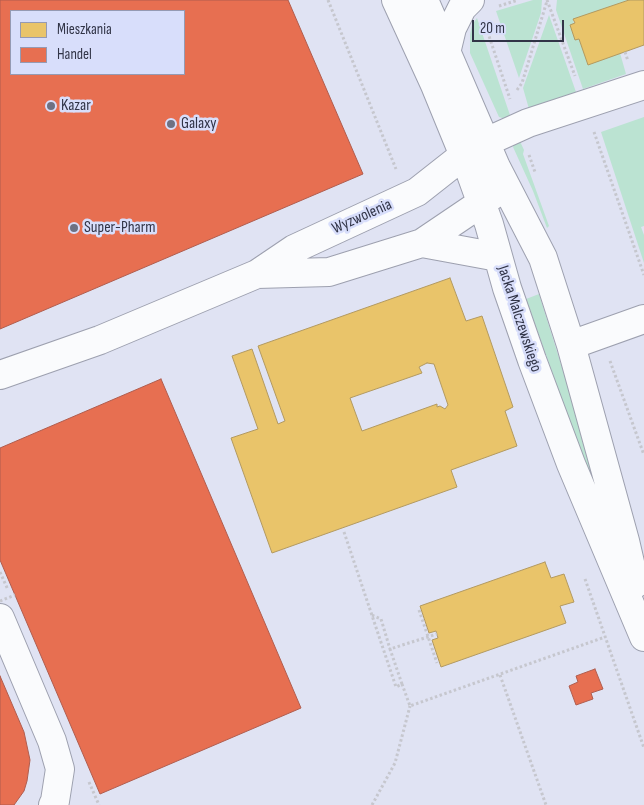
<!DOCTYPE html>
<html>
<head>
<meta charset="utf-8">
<style>
  body { margin:0 }
  #map { position:relative; width:644px; height:805px; overflow:hidden; background:#e0e3f3; font-family:"Sofia Sans Condensed",sans-serif }
  canvas { display:block }
  .legend { position:absolute; left:10px; top:10px; width:175px; height:65px; box-sizing:border-box; background:#d8defb; border:1px solid #959ab3; margin:0; padding:6px 9px; list-style:none; font-size:15px; color:#313447 }
  .legend li { display:flex; align-items:center; gap:10px; height:25px }
  .legend b { width:25px; border:1px solid #959ab3 }
  .scale { position:absolute; left:472px; top:20px; width:92px; height:22px; box-sizing:border-box; border:2px solid #313447; border-top:0; padding-left:6px; font-size:15px; line-height:18px; white-space:nowrap; color:#313447; -webkit-text-stroke:4px #d8defb; paint-order:stroke }
</style>
</head>
<body>
<div id="map">
<canvas width="644" height="805"></canvas>
<ul class="legend">
<li><b style="height:14px;background:#e9c46a"></b>Mieszkania</li>
<li><b style="height:14px;background:#e76f51"></b>Handel</li>
</ul>
<div class="scale">20 m</div>
</div>
<script>
const ctx = document.querySelector('canvas').getContext('2d');
ctx.lineJoin = 'round';
function fillPath(path, color) { ctx.fillStyle = color; ctx.fill(path, 'evenodd'); }
const poly = rows => new Path2D(rows.map(r => 'M' + r).join(''));
function trace(path, color, width, dash) { ctx.strokeStyle = color; ctx.lineWidth = width; ctx.lineCap = dash ? 'butt' : 'round'; ctx.setLineDash(dash || []); ctx.stroke(path); }
function drawText(font, color, halo, rows, align = 'center') {
  ctx.font = font + ' "Sofia Sans Condensed",sans-serif'; ctx.lineWidth = 5; ctx.setLineDash([]); ctx.textBaseline = 'middle'; ctx.strokeStyle = halo; ctx.fillStyle = color; for (const [text, x, y, turn = 0] of rows) {
    ctx.save(); ctx.translate(x, y); ctx.rotate((+turn || 0) * Math.PI / 180); ctx.textAlign = isNaN(turn) ? turn : align; if (halo) ctx.strokeText(text, 0, 0); ctx.fillText(text, 0, 0); ctx.restore();
  }
}
fillPath(poly([
  [533,0,542,0,541,13,519,78,496,11],
  [557,0,629,0,573,20,579,39,620,53,626,74,583,89,556,10],
  [549,15,576,92,529,109,523,88],
  [477,18,512,121,499,117,470,53,470,35,472,25],
  [644,117,644,226,641,227,644,235,644,263,601,132],
  [517,135,524,150,523,154,549,226,547,228,533,191,513,147],
  [539,294,597,479,595,484,591,481,526,299]
]), '#bbe3d2');
const homes = poly([
  [629,0,644,0,644,45,588,65,579,39,575,40,570,25,575,23,573,19,629,0],
  [450,278,466,321,482,316,513,407,505,411,517,446,451,470,457,487,272,553,231,438,258,429,232,356,252,349,278,424,285,421,258,346,450,278],
  [427,363,434,364,448,405,445,409,440,406,437,407,437,404,362,431,350,398,422,373,419,367,427,363],
  [545,562,551,578,564,574,574,602,560,606,566,623,441,667,432,640,438,638,436,631,429,633,420,606,545,562]
]);
fillPath(homes, '#e9c46a');
trace(homes, '#b29960', 1);
const shops = poly([
  [0,0,288,0,363,174,0,329,0,0],
  [11,11,184,11,184,74,11,74,11,11],
  [161,379,301,708,100,794,0,560,0,448,161,379],
  [595,669,603,689,591,693,593,699,576,705,569,686,578,682,576,676,595,669],
  [0,676,24,732,30,760,27,781,24,791,14,805,0,805,0,676]
]);
fillPath(shops, '#e76f51');
trace(shops, '#b05d4e', 1);
const minor = poly([
  [396,0,435,85,467,163,489,224,507,288,532,360,571,464,644,637],
  [424,0,496,167,543,258,571,345,625,541,635,584],
  [446,53,452,28,462,8,470,0],
  [422,243,498,257],
  [257,274,294,249,417,192,464,155,486,142,528,123,644,85],
  [571,345,644,319],
  [0,375,100,340,257,274,329,272,422,243,496,193],
  [0,618,52,741,60,769,55,801,53,805]
]);
trace(minor, '#9da0af', 30);
trace(poly([
  [328,0,396,169],
  [547,0,575,76],
  [499,6,518,0],
  [486,27,510,99],
  [625,52,628,61],
  [517,90,522,83,547,1],
  [594,132,644,275],
  [529,155,535,172],
  [610,361,644,455],
  [344,532,396,687,402,684,410,706,605,637],
  [0,572,8,590],
  [585,579,644,748],
  [419,610,437,663],
  [372,615,381,619,390,649],
  [500,675,546,805],
  [402,684,390,649,437,634],
  [89,782,99,805],
  [372,805,395,763,410,706]
]), '#c6c7ce', 3, [2.5, 2.5]);
trace(minor, '#fafbfd', 28);
trace(poly([
  [0,601,15,595]
]), '#c6c7ce', 3, [2.5, 2.5]);
for (const [x, y, r, color] of [
  [51,106,5,"#6e7183"],
  [171,124,5,"#6e7183"],
  [74,228,5,"#6e7183"]
]) { const dot = new Path2D(); dot.arc(x, y, r, 0, 2 * Math.PI); ctx.fillStyle = color; ctx.fill(dot); trace(dot, '#d8defb', 2); }
drawText('16px', '#313447', '#d8defb', [
  ["Kazar",61,106],
  ["Galaxy",181,124],
  ["Super-Pharm",84,228]
], 'left');
drawText('16px', '#313447', '#d8defb', [
  ["Wyzwolenia",362,217,-24],
  ["Jacka Malczewskiego",519,319,72]
]);
</script>
</body>
</html>
